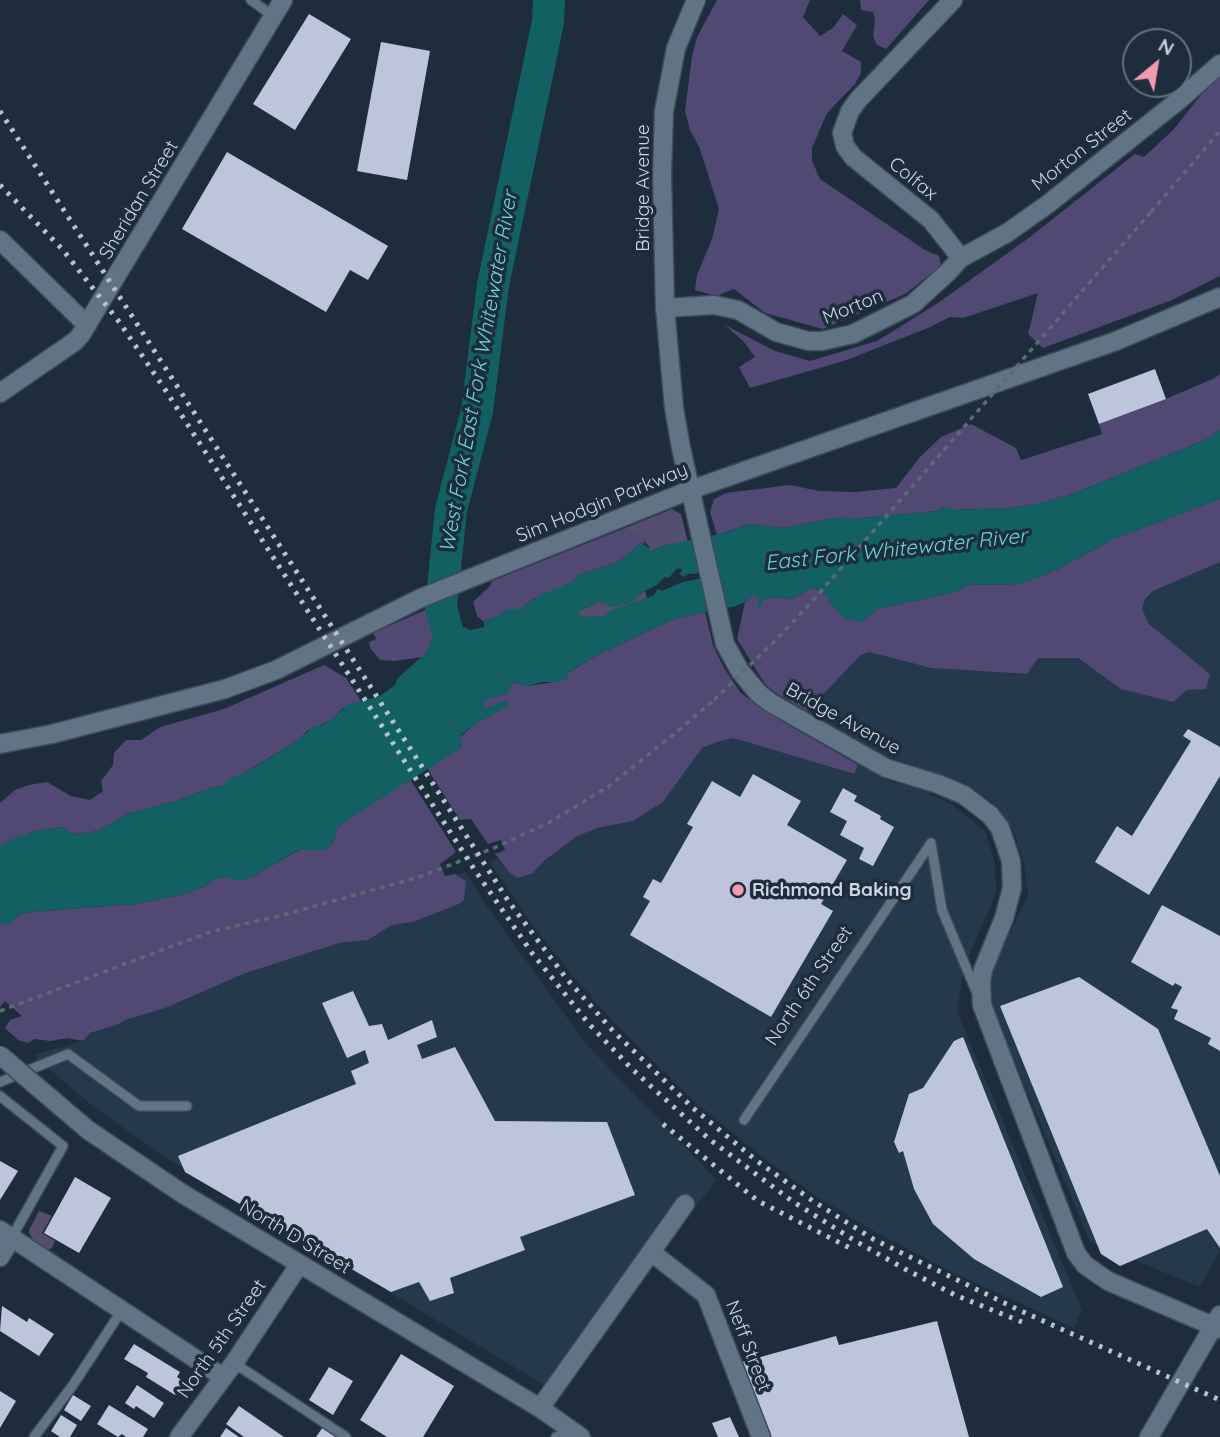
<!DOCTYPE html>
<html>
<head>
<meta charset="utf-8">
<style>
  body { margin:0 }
  #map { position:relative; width:1220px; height:1437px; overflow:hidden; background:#1d2d3c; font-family:Quicksand,sans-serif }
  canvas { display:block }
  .north { position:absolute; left:1122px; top:28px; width:70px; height:70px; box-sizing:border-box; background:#1d2d3c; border:2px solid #63717e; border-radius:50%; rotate:30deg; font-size:19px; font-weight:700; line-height:28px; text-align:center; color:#ccd6e0 }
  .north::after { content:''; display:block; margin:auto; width:24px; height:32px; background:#f29aaf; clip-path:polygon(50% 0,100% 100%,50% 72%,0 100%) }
</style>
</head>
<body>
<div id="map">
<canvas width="1220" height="1437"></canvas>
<div class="north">N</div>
</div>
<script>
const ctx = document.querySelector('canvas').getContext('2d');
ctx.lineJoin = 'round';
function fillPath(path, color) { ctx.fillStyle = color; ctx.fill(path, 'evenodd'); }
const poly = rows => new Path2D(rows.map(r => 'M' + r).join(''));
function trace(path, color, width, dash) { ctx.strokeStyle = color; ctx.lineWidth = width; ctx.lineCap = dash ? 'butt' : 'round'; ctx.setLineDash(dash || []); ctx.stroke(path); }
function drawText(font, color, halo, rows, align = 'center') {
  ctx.font = font + ' Quicksand,sans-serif'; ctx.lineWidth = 7; ctx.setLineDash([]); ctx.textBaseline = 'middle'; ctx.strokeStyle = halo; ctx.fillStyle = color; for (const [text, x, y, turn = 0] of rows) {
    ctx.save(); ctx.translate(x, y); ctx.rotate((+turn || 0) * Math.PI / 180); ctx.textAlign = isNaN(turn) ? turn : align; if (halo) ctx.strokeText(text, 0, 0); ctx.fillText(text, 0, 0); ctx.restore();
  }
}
fillPath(poly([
  [1220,562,1220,1250,1200,1287,1090,1242,992,1008,986,984,1028,895,1024,864,1014,832,992,802,965,783,888,756,807,711,861,655,869,652,931,668,1027,674,1038,658,1078,658,1121,689,1173,702,1186,689,1174,646,1149,623,1142,610,1145,599,1153,591],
  [733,738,853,774,858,765,891,782,919,789,954,806,985,831,995,863,996,893,964,967,957,1012,1082,1310,1074,1328,954,1273,877,1233,816,1196,761,1156,697,1104,619,1028,571,974,531,923,489,861,497,858,501,864,533,873,545,860,576,837,597,828,633,821,663,802,702,748],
  [466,872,486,905,586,1044,717,1180,549,1388,163,1156,89,1103,33,1055,83,1041,90,1033,119,1024,125,1020,168,1007,243,974,339,943,368,940,392,925,413,922,459,904,464,900,462,877,457,875]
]), '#243a4c');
fillPath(poly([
  [672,509,681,514,688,542,663,546,648,553,650,548,643,539,623,529],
  [645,591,647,598,614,610,605,616,580,618,577,612,599,602,626,604],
  [39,1211,52,1216,42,1233,55,1241,52,1248,48,1250,34,1241,30,1235,29,1230]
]), '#544d6e');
fillPath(poly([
  [717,0,810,0,803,17,820,36,833,28,843,14,857,25,842,51,861,62,861,73,855,84,827,113,812,148,812,161,820,179,925,250,939,256,941,266,905,294,823,329,765,313,734,289,716,296,695,290,697,275,712,239,719,209,700,149,690,130,685,111,692,56,697,37],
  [860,0,929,0,886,49,876,44,873,35,875,20,873,12,861,10],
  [1220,71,1220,276,1172,300,1043,348,1028,334,1038,293,963,318,950,317,928,328,844,361,750,388,739,367,755,357,744,342,725,325,775,351,810,361,877,341,938,303,1030,237,1135,154,1144,157,1174,129],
  [1220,374,1220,430,1205,440,1070,495,1037,504,1011,508,953,510,942,507,937,511,853,519,841,517,783,528,750,524,717,535,710,512,714,499,726,493,790,485,819,491,855,492,896,488,920,457,941,437,971,424,1016,448,1021,460,1102,434,1099,424,1168,398,1215,378],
  [1220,499,1220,562,1153,591,1145,599,1142,609,1149,624,1210,674,1206,689,1186,690,1173,702,1121,689,1078,658,1038,658,1027,674,931,668,869,652,861,655,807,711,774,692,765,684,737,639,745,602,752,595,757,595,763,600,775,597,793,599,812,587,828,596,862,622,877,609,955,592,969,585,1019,584,1052,572,1113,539],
  [623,529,643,539,645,544,641,543,618,562,578,575,573,582,534,599,520,609,509,609,492,619,484,620,485,623,477,616,473,602,490,586,492,581],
  [432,607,434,615,432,638,427,652,422,657,395,661,380,660,370,648,369,642,376,639,373,633],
  [705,612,713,645,724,668,741,693,766,712,858,765,854,774,733,738,718,742,702,748,663,802,633,821,597,828,576,837,545,860,533,873,518,878,510,873,495,854,505,850,501,840,488,844,471,819,460,820,427,768,461,748,462,745,460,737,475,724,507,706,501,703,487,708,482,704,492,697,507,694,511,684,518,682,528,686,554,682,595,656,676,618],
  [324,665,346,678,361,701,343,708,333,719,307,731,300,739,221,787,217,786,179,800,127,814,98,831,78,834,70,833,63,827,35,831,0,846,0,803,15,790,29,785,47,782,71,796,90,800,103,791,101,781,113,765,114,753,126,740,141,740,160,727,224,709],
  [410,779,456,852,440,864,445,876,455,874,466,881,464,900,459,904,413,922,392,925,368,940,339,943,243,974,168,1007,125,1020,119,1024,90,1033,83,1041,67,1038,51,1041,35,1039,28,1043,18,1040,5,1028,10,1020,22,1016,5,1001,0,1007,0,924,10,924,20,914,31,912,135,904,181,895,207,885,212,880,227,876,250,878,299,850,324,850,333,844,337,828,344,822]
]), '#514873');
fillPath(poly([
  [1220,430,1220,499,1113,539,1052,572,1019,584,969,585,955,592,877,609,862,622,845,619,829,603,828,596,812,587,793,599,775,597,763,600,759,608,756,603,760,597,752,595,745,602,736,606,676,618,595,656,569,672,567,678,560,682,543,682,528,686,521,686,518,682,511,684,508,694,492,697,483,704,487,708,506,700,508,706,475,724,462,734,460,737,462,745,461,748,344,822,337,828,333,844,324,850,298,850,250,878,241,881,230,879,227,876,212,880,207,885,181,895,135,904,31,912,20,914,10,924,0,924,0,846,7,841,35,831,63,827,70,833,78,834,98,831,127,814,179,800,217,786,221,787,230,779,248,771,300,739,314,726,322,725,333,719,347,705,380,696,395,685,398,678,427,652,432,638,464,627,470,630,484,627,484,620,492,619,509,609,520,609,542,594,573,582,578,575,618,562,641,543,651,549,648,553,663,546,724,533,750,524,783,528,842,517,853,519,937,511,944,506,953,510,1011,508,1037,504,1070,495,1205,440],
  [680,568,682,571,679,574,684,577,688,574,702,573,702,578,680,583,662,591,658,589,653,596,609,611,605,616,580,617,577,612,599,602,606,602,608,606,614,607,632,602,641,593,657,585,665,577,669,578,676,569]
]), '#136062');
trace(poly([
  [455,661,441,607,451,510,477,411,493,285,548,22,549,0]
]), '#136062', 32);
fillPath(poly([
  [309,14,351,39,295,130,253,104],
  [381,42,430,51,407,180,357,171],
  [227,152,388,246,368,280,350,270,326,312,182,229],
  [1155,369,1166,399,1099,424,1088,394],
  [1188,729,1220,747,1220,776,1149,895,1095,862,1117,826,1132,836,1191,741,1183,736],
  [753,774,801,801,787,825,847,860,821,904,833,911,771,1017,630,935,650,901,643,897,653,879,661,883,693,827,687,824,712,781,740,797],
  [843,788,857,796,854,801,881,816,880,819,894,827,873,866,859,859,864,848,840,835,847,821,830,812],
  [1162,905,1220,936,1220,1051,1208,1044,1211,1038,1174,1019,1178,1010,1171,1008,1182,987,1175,983,1173,986,1131,962],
  [1079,977,1158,1029,1220,1176,1220,1248,1207,1229,1120,1266,1101,1254,1000,1006],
  [353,991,369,1026,382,1024,388,1040,432,1020,437,1037,417,1045,422,1059,455,1047,495,1121,607,1122,635,1195,520,1237,525,1250,450,1278,454,1293,430,1301,419,1282,391,1292,185,1172,178,1156,356,1084,351,1071,369,1063,365,1050,347,1058,322,1003],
  [963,1037,1063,1287,1041,1297,974,1259,933,1224,914,1189,903,1151,899,1153,894,1142,909,1094,923,1088,954,1041],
  [0,1161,18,1171,0,1200],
  [75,1177,111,1198,79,1253,44,1233],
  [2,1306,27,1322,29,1318,54,1334,39,1356,0,1331],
  [937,1321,969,1437,769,1437,739,1363,836,1336,839,1345],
  [134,1344,180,1372,177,1377,183,1381,175,1395,146,1377,148,1373,124,1359],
  [401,1354,454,1386,423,1437,387,1437,360,1420],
  [329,1367,353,1381,333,1415,309,1400],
  [137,1385,164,1403,154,1418,136,1406,134,1409,125,1403],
  [0,1391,16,1401,0,1428],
  [73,1395,91,1406,81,1421,64,1410],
  [109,1405,148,1429,143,1437,126,1437,122,1434,118,1437,97,1424],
  [239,1406,284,1437,244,1437,226,1424],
  [61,1415,77,1425,70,1437,60,1437,51,1431],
  [730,1417,739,1437,718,1437,712,1423],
  [323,1427,338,1437,316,1437],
  [226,1428,239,1437,220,1437]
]), '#bcc5dc');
const lane = poly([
  [251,0,273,16],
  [931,843,942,910,976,991],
  [0,1082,68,1054,139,1106,187,1106],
  [0,1096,63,1146,12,1237],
  [744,1120,931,843],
  [234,1363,346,1437],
  [34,1437,73,1385,122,1310],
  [556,1437,573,1431]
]);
const street = poly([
  [696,0,676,48,664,111,662,175,665,308,674,408,681,448,725,644,740,671,758,693,771,703,886,768,938,784,964,795,990,815,1000,828,1011,861,1012,888,1004,918,983,970,981,981,982,1005,1076,1253,1085,1265,1108,1281,1220,1329],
  [953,0,858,100,850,111,842,133,845,146,853,157,931,220,961,258],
  [0,240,87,325],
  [665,308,714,305,738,310,776,332,808,341,822,341,853,334,913,304,948,272,961,258,1007,233,1048,204,1179,100,1220,64],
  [0,744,52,734,225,689,276,670,421,598],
  [0,1230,223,1377],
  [651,1252,706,1295,761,1437],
  [0,1257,12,1237],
  [540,1408,685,1204],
  [179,1437,234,1363,299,1265],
  [1149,1437,1220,1315]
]);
const secondary = poly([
  [0,393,74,342,80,336,283,0],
  [421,598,690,490,1116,341,1220,297],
  [183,1194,540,1408,581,1437]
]);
trace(lane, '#3d4b57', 12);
trace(street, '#3d4b57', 21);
trace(secondary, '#3d4b57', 21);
trace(poly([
  [1151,212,1220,131],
  [0,1011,210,932,283,915,419,877,494,848,550,822,609,786,673,735,714,700]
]), '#5c6a77', 3.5, [5, 5]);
trace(lane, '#617485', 9);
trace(street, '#617485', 18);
trace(secondary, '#617485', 18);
trace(poly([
  [0,111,509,902,566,978,614,1032,693,1108,757,1161,813,1201,873,1239,1021,1311,1220,1400],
  [0,185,63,250,120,323,166,391,474,869,532,953,589,1024,632,1069,709,1139,792,1201,857,1242,905,1269,955,1295,1022,1322],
  [663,1124,758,1201,852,1249]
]), '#b8c3cd', 5, [3.5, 7]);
const secondaryBridge = poly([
  [0,1055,88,1130,183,1194]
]);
trace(secondaryBridge, '#3d4b57', 21, []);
trace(poly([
  [714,700,777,639,816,597,1151,212]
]), '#5c6a77', 3.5, [5, 5]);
trace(secondaryBridge, '#617485', 18);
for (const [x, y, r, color] of [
  [738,890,7,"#f29aaf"]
]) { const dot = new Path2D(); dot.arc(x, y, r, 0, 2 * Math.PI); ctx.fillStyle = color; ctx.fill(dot); trace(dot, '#1d2d3c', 2.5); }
drawText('19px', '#ccd6e0', '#1d2d3c', [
  ["Morton Street",1082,150,-38],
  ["Colfax",913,179,39],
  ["Bridge Avenue",643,188,-90],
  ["Sheridan Street",139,200,-59],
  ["Morton",853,307,-22],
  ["Sim Hodgin Parkway",602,503,-22],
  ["Bridge Avenue",843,719,29],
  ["North 6th Street",809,986,-56],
  ["North D Street",295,1237,31],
  ["North 5th Street",222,1339,-55],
  ["Neff Street",748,1346,69]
]);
drawText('bold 19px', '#ccd6e0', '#1d2d3c', [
  ["Richmond Baking",752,890]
], 'left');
drawText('italic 21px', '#68d5d7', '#1d2d3c', [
  ["West Fork East Fork Whitewater River",479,372,-80],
  ["East Fork Whitewater River",896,550,-6]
]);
</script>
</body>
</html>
